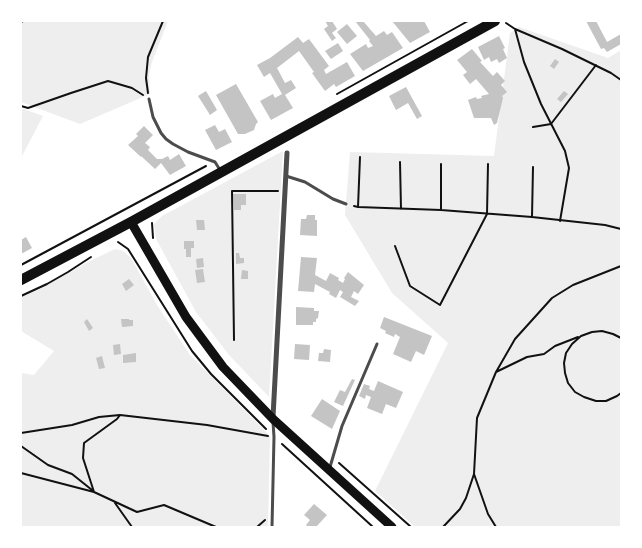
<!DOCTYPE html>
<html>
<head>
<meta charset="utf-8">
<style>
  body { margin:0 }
  #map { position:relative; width:642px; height:548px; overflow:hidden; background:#fff; font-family:Ubuntu,sans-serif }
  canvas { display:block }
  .frame { position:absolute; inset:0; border:22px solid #fff; pointer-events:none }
</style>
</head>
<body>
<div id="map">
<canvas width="642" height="548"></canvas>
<div class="frame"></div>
</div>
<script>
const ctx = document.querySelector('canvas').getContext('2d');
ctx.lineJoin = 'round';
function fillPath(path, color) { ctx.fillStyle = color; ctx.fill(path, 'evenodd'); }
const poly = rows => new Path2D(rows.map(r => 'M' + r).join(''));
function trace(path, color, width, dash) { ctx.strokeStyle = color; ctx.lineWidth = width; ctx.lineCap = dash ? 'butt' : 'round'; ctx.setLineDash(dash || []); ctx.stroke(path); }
fillPath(poly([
  [21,21,168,21,152,62,149,75,150,94,80,124,21,102],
  [519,27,608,58,621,50,621,527,415,527,375,491,448,343,392,293,345,215,350,152,494,156,510,33],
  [21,108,43,116,21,158],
  [283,151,269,397,229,355,196,312,156,239,154,224,162,216],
  [115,249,123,251,131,258,157,305,190,355,270,436,268,527,21,527,21,373,34,375,54,351,21,331,21,297,40,289,88,262]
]), '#eee');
fillPath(poly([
  [325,21,332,21,337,29,332,33,336,38,332,41,324,29,328,26],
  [355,21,363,21,376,36,384,31,387,35,392,32,403,48,363,71,350,54,366,44,368,48,373,46,369,41,370,40],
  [392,21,424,21,430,32,410,43],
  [586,21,596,21,607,42,621,34,621,44,607,52,604,48,601,49],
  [347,24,357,36,347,44,337,32],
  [499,36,505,48,503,49,507,58,499,63,497,59,491,62,489,57,484,60,478,47],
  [298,37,303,43,309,39,329,66,324,70,326,74,347,62,355,76,336,87,334,84,325,91,312,73,314,72,299,51,277,68,285,83,291,80,296,88,285,95,293,108,271,120,260,101,273,94,275,98,282,94,270,73,264,77,257,65,270,58],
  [338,43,343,51,331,59,325,51],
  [472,49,482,61,480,62,493,76,497,72,505,81,501,85,507,92,502,96,503,98,497,123,494,125,491,118,474,118,468,100,476,97,477,99,482,98,481,96,489,94,476,79,470,84,463,75,467,72,457,60],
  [555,59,559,62,554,69,550,66],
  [236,84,258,122,256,124,254,130,245,134,238,134,216,95],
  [406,87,422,116,417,119,408,103,396,110,389,96],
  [206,91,217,110,210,115,198,96],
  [564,91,568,94,561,102,557,99],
  [215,125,219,132,225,129,232,142,216,150,205,130],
  [144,126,153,135,145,143,150,147,148,150,157,159,162,159,168,156,170,160,179,154,186,166,170,175,161,163,155,169,141,156,141,157,128,145,138,136,136,134],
  [233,194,246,194,246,205,241,205,241,210,234,210],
  [307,215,315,215,315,220,317,220,317,236,300,235,301,219,306,219],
  [196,220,204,220,205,230,197,230],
  [26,237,32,248,21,254,21,240],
  [184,241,194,241,194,248,191,248,191,257,186,257,186,249,184,249],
  [236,253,239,253,240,258,244,258,244,263,236,264],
  [301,257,317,258,315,275,326,281,330,273,339,278,338,280,343,283,345,279,344,278,348,272,364,285,358,294,354,291,351,297,359,301,355,306,340,297,343,292,340,290,336,298,329,294,330,292,315,284,314,292,298,291],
  [203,258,204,267,197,268,196,259],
  [203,269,205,282,197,283,195,270],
  [242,270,248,271,248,279,241,279],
  [129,279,134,285,126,291,122,284],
  [296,307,314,308,314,311,319,311,318,318,316,319,316,322,313,322,313,325,296,325],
  [384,317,432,336,424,355,416,351,411,362,393,354,400,337,395,334,394,337,385,333,386,331,380,328],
  [87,319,93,328,89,331,84,322],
  [121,319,129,319,129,320,133,320,133,326,122,327],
  [120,344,121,354,114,355,113,345],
  [295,344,310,345,309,360,294,359],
  [324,349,331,350,330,362,318,361,319,353,323,353],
  [136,353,136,362,123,363,123,355],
  [102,356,105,368,99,369,96,358],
  [352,379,355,380,343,406,334,402,340,390,345,392],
  [378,381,403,392,396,408,386,404,382,414,367,408,371,397,366,395,365,399,359,396,364,384,370,386,369,389,374,391],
  [322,399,340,411,332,429,311,416],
  [314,504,327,515,316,527,308,527,306,525,310,520,304,515]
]), '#c4c4c4');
trace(poly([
  [21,22,23,21],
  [506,23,515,29,562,49,611,73,621,80],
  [515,29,524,62,541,104,565,151,569,168,560,221],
  [148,93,146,78,148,57,163,21],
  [337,94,468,21],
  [21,106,28,108,71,93,108,81,132,88,143,95],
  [533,127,551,124,596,65],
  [400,162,401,209],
  [441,164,441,210],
  [354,206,358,207,441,210,532,217,605,225,621,229],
  [358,207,360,157],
  [532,217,533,167],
  [152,223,153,238],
  [118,242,128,249,192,351,211,374,266,429],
  [395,246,410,286,440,305,487,214,488,164],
  [21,265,206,166],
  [21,296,47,284,68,272,91,257],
  [621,338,613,334,602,331,592,332,581,336,572,344,566,353,564,363,565,373,568,383,575,392,584,397,596,401,606,401,617,396,621,393],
  [234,340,232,191,278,191],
  [496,372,527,357,544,354,555,346,578,337],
  [21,433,72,425,99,417,120,415,207,425,268,436],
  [282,444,373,527],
  [21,446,48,465,72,474,92,490],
  [339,463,411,527],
  [21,473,94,492,137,512,164,505,216,527],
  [94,492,83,458,84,443,117,419,120,415],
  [115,503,132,527],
  [257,527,265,520],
  [443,527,460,509,466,498,474,474],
  [496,527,488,514,474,474,477,418,496,372,515,339,552,298,573,285,621,266]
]), '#111', 2);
trace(poly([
  [149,99,153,117,161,133,166,139,173,144,188,152,215,162,220,170],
  [286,176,305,182,333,199,346,204],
  [330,467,342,426,377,344],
  [272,527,274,437,273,422]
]), '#4c4c4c', 3);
trace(poly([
  [273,417,287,153]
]), '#4c4c4c', 5);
trace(poly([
  [131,222,186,317,223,367,273,419,392,527]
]), '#111', 9);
trace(poly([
  [21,280,131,222,495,21]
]), '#111', 10);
</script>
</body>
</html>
